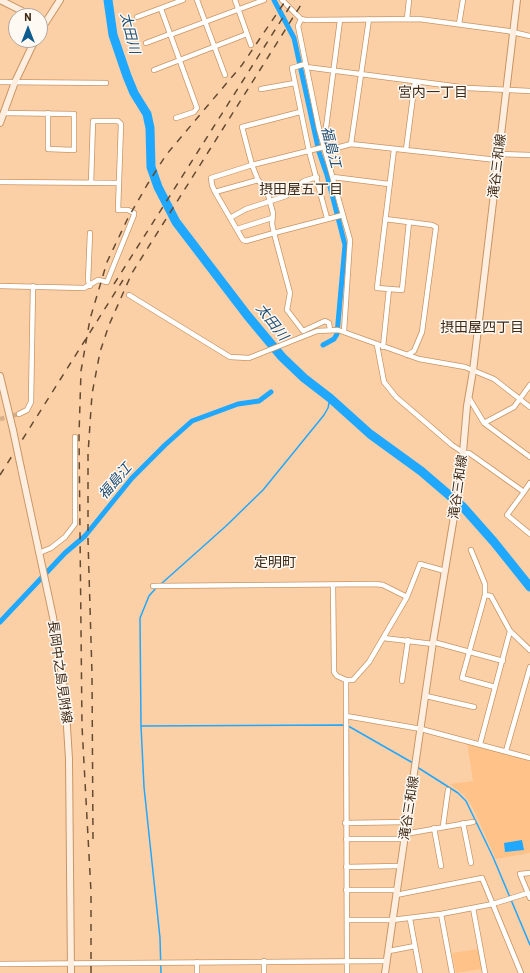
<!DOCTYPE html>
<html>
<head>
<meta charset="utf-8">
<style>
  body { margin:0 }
  #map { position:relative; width:530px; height:973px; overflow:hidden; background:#fcd0a7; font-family:Barlow,sans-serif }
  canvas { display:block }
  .north { position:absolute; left:8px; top:8px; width:40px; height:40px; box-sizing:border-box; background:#fff9f4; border:1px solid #b2a69b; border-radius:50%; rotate:0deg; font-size:11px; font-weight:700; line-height:16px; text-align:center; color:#3f2a15 }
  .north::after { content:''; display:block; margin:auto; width:14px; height:18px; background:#0d5c8f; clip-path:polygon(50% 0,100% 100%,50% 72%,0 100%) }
</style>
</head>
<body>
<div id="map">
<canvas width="530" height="973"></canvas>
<div class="north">N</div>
</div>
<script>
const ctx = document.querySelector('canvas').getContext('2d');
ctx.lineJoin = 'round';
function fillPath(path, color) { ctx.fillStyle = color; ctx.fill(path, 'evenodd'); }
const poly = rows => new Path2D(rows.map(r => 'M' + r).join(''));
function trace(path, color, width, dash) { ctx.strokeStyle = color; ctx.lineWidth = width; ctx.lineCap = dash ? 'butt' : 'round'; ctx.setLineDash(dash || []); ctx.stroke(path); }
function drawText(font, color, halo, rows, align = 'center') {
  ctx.font = font + ' Barlow,"Noto Sans JP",sans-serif'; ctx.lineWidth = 3; ctx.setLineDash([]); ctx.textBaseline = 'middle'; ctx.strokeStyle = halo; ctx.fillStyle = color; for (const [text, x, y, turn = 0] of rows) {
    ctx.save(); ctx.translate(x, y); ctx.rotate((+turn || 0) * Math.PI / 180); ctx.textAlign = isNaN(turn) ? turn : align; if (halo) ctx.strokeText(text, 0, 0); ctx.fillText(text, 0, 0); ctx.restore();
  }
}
fillPath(poly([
  [467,743,530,761,530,853,496,859,472,806,464,795,450,784,473,781],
  [479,949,482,969,456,973,452,953]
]), '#ffc288');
fillPath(poly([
  [522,840,524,850,505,852,504,843]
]), '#20a7fe');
trace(poly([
  [161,584,226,526,263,490,324,415,328,408,330,398],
  [156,588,149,596,140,618,141,726,144,787,160,938,161,973],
  [141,726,344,725,350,727,413,763],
  [417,767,458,793,466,801,493,857,530,945]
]), '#20a7fe', 1.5);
trace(poly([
  [274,0,294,38,319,152,327,175,345,245,337,334,334,339,323,345],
  [0,622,65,553,85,536,132,478,165,445,192,421,238,404,259,401,271,392]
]), '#20a7fe', 5);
trace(poly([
  [108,0,113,35,127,76,134,93,147,114,150,128,151,167,158,187,176,222,247,315,282,357,304,378,330,398,370,434,421,471,463,507,494,542,530,587]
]), '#20a7fe', 9);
trace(poly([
  [0,419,19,414]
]), '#d6af8a', 4.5, [4.5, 2]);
const street = poly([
  [197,0,225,75],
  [235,0,251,45],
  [282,0,301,19,306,20,419,19,508,31,530,36],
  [161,9,197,108,194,112,176,118],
  [137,17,183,0],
  [301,19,298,26,319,129,350,240,344,331],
  [407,19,409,0],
  [459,24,463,0],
  [170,35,264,0],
  [146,43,170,34],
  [305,64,292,68,309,151,327,218],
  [306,67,468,88,530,91],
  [154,70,247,34],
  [0,82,106,83],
  [261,89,295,83],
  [300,112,242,127,252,165,258,180,267,191,273,213,272,224,274,233,246,241,243,240,215,192,212,185,211,178,252,165,324,147],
  [3,113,74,114,74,150,48,149,48,113],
  [324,143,340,20],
  [351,144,369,19],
  [394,149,377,288,402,290,409,222],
  [406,150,415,81],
  [325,151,351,144,497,160],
  [499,154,530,155],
  [333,177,389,184],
  [0,182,118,183],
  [215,192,258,180],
  [230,218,246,209,286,196,304,181,317,177],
  [385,219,432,225,436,227,422,332,414,351,407,355],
  [237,229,272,218],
  [90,233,88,281,90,286],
  [0,286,84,288,98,280,107,282,134,215,134,213,128,210,118,210,121,124,118,121,93,121,91,183],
  [129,295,230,357,249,358,317,331,338,330,419,359,465,367,494,379,530,407],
  [330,330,329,323,325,321,303,331,287,310,290,293,274,233,343,215],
  [377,345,384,382,396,397,452,445,464,453,469,453,524,492,530,483],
  [383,347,389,289],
  [469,398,484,423,530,457],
  [19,414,27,410,31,402,33,286],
  [484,423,514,407,530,385],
  [524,492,507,515,530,534],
  [471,550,485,584,485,595],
  [39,553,51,548,65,537,75,524,75,437],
  [333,585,334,672,337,676,346,680,353,680,369,662,407,597,420,564,445,571],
  [153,586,376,584,383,585,407,597],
  [383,638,433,644],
  [433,642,503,661],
  [346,680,347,973],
  [402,681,408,640],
  [495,687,462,678,485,595,491,596,510,631],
  [426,696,474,707],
  [346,716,421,729,530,758],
  [480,744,510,631,530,650],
  [506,751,530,667],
  [345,823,407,822],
  [463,823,471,863],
  [443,826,448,790],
  [434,828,441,866],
  [405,834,473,822],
  [346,839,404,839],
  [346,867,400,866],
  [530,873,520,874,530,898],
  [346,890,397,890],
  [396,895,482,878,521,973],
  [473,908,485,973],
  [441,914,452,973],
  [410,919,420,973],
  [347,920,392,920,441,914,493,904,528,893],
  [389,951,415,946],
  [197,962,197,973],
  [0,964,387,961],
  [264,973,264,961]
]);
const secondary = poly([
  [0,0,32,16],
  [40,31,60,0],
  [0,123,15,82,35,40],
  [0,376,13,430],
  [21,468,53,617,65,695,69,759,71,973],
  [385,973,433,642,461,475,467,406,473,371,517,0]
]);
trace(street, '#c99562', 6);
trace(secondary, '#c99562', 8);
trace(street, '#fff', 4.5);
trace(secondary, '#feeee0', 6);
trace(poly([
  [114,284,294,0],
  [0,475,123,280],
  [93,839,92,674,88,540,88,454,92,394,100,352,109,325,132,273,304,0],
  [91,973,91,892,82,726,79,435,81,371,90,319,107,262,127,220,147,185,166,155,242,65,286,0]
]), '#644a31', 1.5, [7, 7]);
const secondaryBridge = poly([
  [13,430,21,468]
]);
trace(secondaryBridge, '#c99562', 8, []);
trace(secondaryBridge, '#feeee0', 6);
drawText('13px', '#3f2a15', '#fff9f4', [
  ["滝谷三和線",497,166,-83],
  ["滝谷三和線",458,487,-82],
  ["長岡中之島見附線",60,672,82],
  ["滝谷三和線",409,808,-81]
]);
drawText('italic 14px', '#1f4e72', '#fff9f4', [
  ["太田川",130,33,76],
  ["福島江",331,147,76],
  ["太田川",272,322,52],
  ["福島江",115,481,-49]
]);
drawText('14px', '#3f2a15', '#fff9f4', [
  ["宮内一丁目",433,92],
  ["摂田屋五丁目",301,189],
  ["摂田屋四丁目",482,327],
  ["定明町",275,562]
]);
</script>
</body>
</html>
